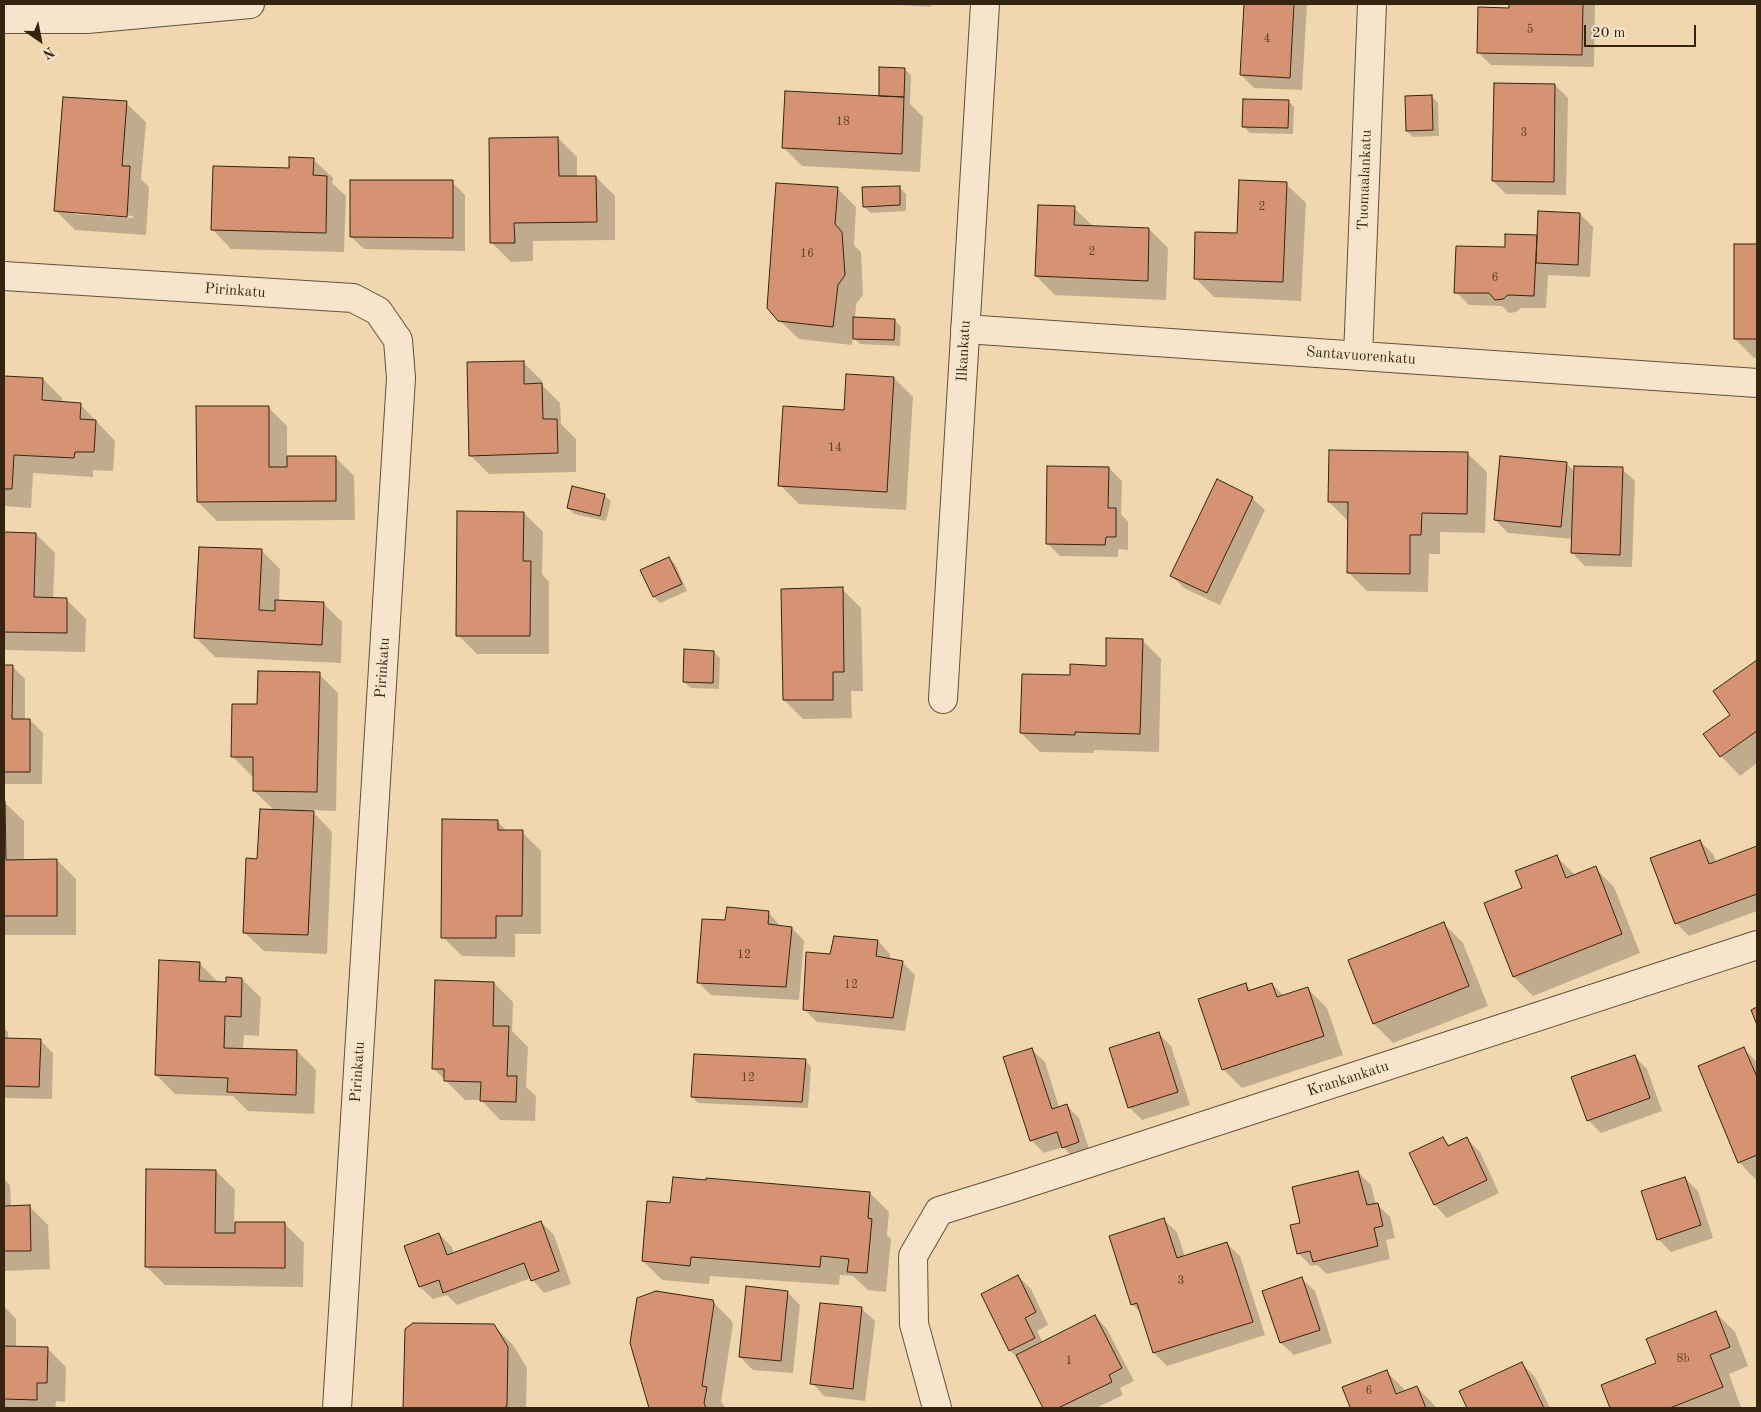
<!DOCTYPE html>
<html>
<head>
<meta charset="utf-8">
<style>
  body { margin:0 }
  #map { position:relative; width:1761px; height:1412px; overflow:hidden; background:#f1d7b0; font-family:"Old Standard TT",serif }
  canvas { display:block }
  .frame { position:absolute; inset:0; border:5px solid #342410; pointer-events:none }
  .north { position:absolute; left:15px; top:15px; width:50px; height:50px; -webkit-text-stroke:4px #f6e5cc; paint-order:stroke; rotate:147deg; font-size:14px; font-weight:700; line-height:20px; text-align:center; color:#342410 }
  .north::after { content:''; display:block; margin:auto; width:18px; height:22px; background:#342410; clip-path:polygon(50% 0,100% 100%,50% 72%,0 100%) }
  .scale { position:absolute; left:1584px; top:25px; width:112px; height:22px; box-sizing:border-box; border:2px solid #342410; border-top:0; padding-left:6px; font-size:15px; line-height:18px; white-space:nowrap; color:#342410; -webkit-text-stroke:4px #f6e5cc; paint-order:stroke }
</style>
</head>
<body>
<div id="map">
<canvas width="1761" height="1412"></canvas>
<div class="frame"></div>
<div class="north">N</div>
<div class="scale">20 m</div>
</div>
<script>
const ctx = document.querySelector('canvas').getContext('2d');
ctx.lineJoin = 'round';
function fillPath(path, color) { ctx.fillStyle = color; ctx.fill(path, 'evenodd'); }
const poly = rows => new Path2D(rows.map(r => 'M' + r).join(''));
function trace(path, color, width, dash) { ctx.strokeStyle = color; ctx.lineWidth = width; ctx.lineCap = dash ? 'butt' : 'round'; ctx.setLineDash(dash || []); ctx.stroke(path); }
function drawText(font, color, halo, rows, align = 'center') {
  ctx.font = font + ' "Old Standard TT",serif'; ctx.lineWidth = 5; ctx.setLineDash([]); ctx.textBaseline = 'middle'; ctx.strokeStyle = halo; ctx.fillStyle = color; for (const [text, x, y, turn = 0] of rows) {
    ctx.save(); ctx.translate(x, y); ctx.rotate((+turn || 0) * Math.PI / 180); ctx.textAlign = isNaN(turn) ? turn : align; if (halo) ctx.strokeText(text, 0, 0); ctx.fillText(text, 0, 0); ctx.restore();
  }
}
fillPath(poly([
  [881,4,931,4,931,7],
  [1246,4,1307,4,1302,90,1254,88,1241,75],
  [1510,4,1595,4,1594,67,1491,65,1478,52,1510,9],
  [904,69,911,75,910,104,923,117,920,172,802,166,783,147,880,97],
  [1555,85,1568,98,1566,195,1506,194,1493,181],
  [1432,97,1438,103,1439,136,1413,137,1407,131],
  [1288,101,1294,107,1293,134,1250,133,1243,126],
  [126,103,146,122,141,179,149,187,146,235,75,230,56,211],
  [74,211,133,216,133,218,74,214],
  [558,138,577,157,577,177,596,177,615,196,615,240,533,241,533,261,511,262,491,242],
  [313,159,333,178,332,183,346,196,344,252,231,249,212,229,290,170],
  [452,182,465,195,465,251,364,249,351,237],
  [1286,184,1306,203,1301,301,1214,297,1195,278],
  [899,187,906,194,906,211,871,213,864,207],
  [837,188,856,207,854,245,861,252,863,295,856,304,855,319,895,320,901,327,900,346,860,344,853,337,852,345,799,339,779,320],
  [1074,208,1094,227,1149,229,1168,248,1166,300,1055,295,1036,276],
  [1580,214,1593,227,1590,277,1548,275,1546,308,1521,308,1516,312,1509,313,1502,306,1469,305,1456,292,1506,249,1506,235,1538,236],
  [1735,245,1757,245,1757,358,1754,358,1735,339],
  [523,362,542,381,542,385,560,403,561,424,576,439,576,472,489,474,470,455],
  [4,377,43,379,62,398,62,403,80,404,115,441,113,471,93,470,93,477,33,473,31,508,4,506],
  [894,378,913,397,906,510,799,504,780,485,845,411],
  [268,407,287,426,287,457,335,457,354,476,355,520,217,521,198,502],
  [1467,453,1487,472,1485,533,1440,532,1440,554,1429,554,1428,592,1367,591,1348,572,1348,521,1329,502],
  [1567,464,1575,472,1622,469,1635,481,1632,567,1585,566,1572,553,1573,539,1508,533,1495,520],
  [1109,468,1122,481,1121,514,1128,522,1128,550,1118,549,1118,557,1060,556,1047,543],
  [604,495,611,501,606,521,574,514,568,508],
  [1252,498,1265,510,1220,605,1184,588,1172,576],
  [524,513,543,532,542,574,549,582,549,654,477,654,458,635],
  [4,533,36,534,55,553,53,599,67,600,86,619,85,652,4,650],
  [261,550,280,569,279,602,323,603,342,622,341,663,215,657,196,638],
  [669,558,675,564,687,591,660,603,654,597],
  [842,589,861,608,863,691,851,691,852,718,803,719,784,700],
  [1142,640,1161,659,1159,752,1094,750,1094,753,1040,752,1021,733,1071,677,1107,667],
  [714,652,720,658,719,689,691,688,684,682],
  [1757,662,1757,763,1740,776,1721,756,1732,716,1715,691],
  [4,666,12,666,25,679,25,720,30,720,43,733,42,784,4,784],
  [319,674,338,693,336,811,311,810,332,832,327,954,264,951,244,932,258,860,275,811,254,791,254,776,252,776,233,757,258,705],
  [4,802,24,821,24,861,57,860,76,879,76,935,4,935],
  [497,821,508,832,522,832,541,851,541,934,515,934,515,957,462,956,443,937],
  [1700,841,1713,854,1716,862,1757,847,1757,911,1689,936,1676,923],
  [1556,856,1575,875,1595,868,1614,887,1640,953,1533,996,1514,977,1486,903,1523,889],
  [768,912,781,927,792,928,804,941,799,1000,711,995,699,983,726,922],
  [1444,924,1463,943,1488,1006,1393,1043,1374,1024],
  [878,941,890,954,890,960,902,962,915,975,905,1031,817,1022,804,1009,831,955],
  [199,963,219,983,227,983,242,979,261,998,259,1036,244,1035,243,1050,297,1051,316,1070,314,1114,248,1111,233,1096,175,1094,156,1075],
  [494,983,513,1002,512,1031,528,1047,526,1087,536,1096,535,1121,500,1120,481,1100,465,1100,433,1068],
  [1245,984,1252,991,1272,984,1284,996,1308,989,1327,1008,1343,1055,1242,1088,1223,1069],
  [4,1028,8,1032,8,1039,40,1040,53,1053,52,1099,4,1098],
  [1158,1033,1171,1046,1190,1105,1142,1120,1129,1107],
  [1744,1049,1757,1062,1757,1181,1739,1162],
  [1032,1050,1045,1062,1059,1107,1066,1105,1079,1118,1091,1155,1076,1160,1063,1147,1044,1153,1031,1140],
  [1634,1056,1647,1069,1662,1111,1601,1133,1588,1120],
  [805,1060,811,1067,808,1108,698,1103,692,1097],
  [1443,1139,1451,1146,1467,1139,1480,1152,1499,1193,1447,1218,1435,1205,1411,1153],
  [216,1171,235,1190,234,1223,285,1224,304,1243,303,1287,165,1285,146,1266],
  [1358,1172,1371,1185,1376,1205,1377,1204,1390,1217,1395,1238,1386,1240,1390,1259,1327,1274,1317,1265,1311,1266,1298,1253,1302,1224],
  [1685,1178,1698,1191,1713,1238,1671,1252,1658,1239],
  [4,1179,10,1185,11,1207,29,1206,48,1225,50,1269,4,1271],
  [870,1193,889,1212,887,1235,891,1239,886,1292,868,1290,853,1276,840,1275,839,1285,710,1276,709,1284,662,1280,643,1261,671,1204],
  [1164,1220,1177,1232,1185,1257,1227,1244,1240,1256,1265,1335,1167,1366,1154,1353,1142,1314,1132,1304],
  [541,1222,554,1235,571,1284,544,1293,531,1278,457,1305,447,1295,433,1299,420,1287,439,1234,452,1247,454,1254],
  [1018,1276,1031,1289,1048,1325,1037,1331,1043,1343,1095,1316,1107,1329,1134,1381,1120,1388,1123,1395,1096,1408,1045,1408,1021,1362,1010,1350],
  [1302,1279,1315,1291,1332,1343,1294,1355,1281,1343],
  [787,1292,800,1305,793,1373,753,1370,740,1357],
  [712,1301,731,1320,733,1324,721,1402,726,1408,650,1408,631,1343],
  [4,1306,16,1319,16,1347,47,1348,66,1367,65,1402,56,1401,55,1408,4,1408],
  [862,1309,875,1321,865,1401,824,1396,812,1383],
  [1716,1313,1735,1332,1748,1366,1729,1374,1741,1407,1737,1408,1611,1408,1602,1385,1657,1364],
  [494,1326,513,1345,527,1368,526,1408,404,1408,406,1329],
  [1522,1364,1535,1377,1550,1408,1468,1408,1461,1392],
  [1387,1372,1406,1391,1417,1387,1437,1408,1352,1408,1344,1388]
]), '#0003');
const building = poly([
  [1244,4,1294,4,1290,78,1240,75,1244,4],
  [1509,4,1583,4,1582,55,1477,53,1478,7,1509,8,1509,4],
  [879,67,905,68,904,97,879,96,879,67],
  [1494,83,1555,84,1554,182,1492,181,1494,83],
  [785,91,904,97,902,154,782,148,785,91],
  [1432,95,1433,130,1406,131,1405,96,1432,95],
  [63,97,127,101,122,166,130,166,127,217,54,211,63,97],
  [1243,99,1289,100,1288,128,1242,127,1243,99],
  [558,137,559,176,596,176,597,222,514,223,515,243,490,243,489,138,558,137],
  [289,157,314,158,313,175,327,176,326,233,211,230,213,166,289,168,289,157],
  [350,180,453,180,453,238,350,237,350,180],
  [1239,180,1287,182,1283,282,1194,279,1195,232,1237,233,1239,180],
  [776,183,838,187,835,224,842,232,845,275,838,285,833,327,778,321,767,308,776,183],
  [900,186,900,205,863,207,862,187,900,186],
  [1038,205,1075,206,1074,225,1149,228,1148,281,1035,276,1038,205],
  [1538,211,1580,213,1578,265,1536,263,1538,211],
  [1505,234,1537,235,1534,296,1508,295,1503,299,1495,300,1489,293,1454,293,1456,246,1505,247,1505,234],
  [1734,244,1757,244,1757,339,1734,339,1734,244],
  [853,317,895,319,894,340,853,339,853,317],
  [524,361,524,384,542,383,543,419,557,419,558,453,469,456,467,362,524,361],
  [846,374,894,377,887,492,778,486,783,406,844,410,846,374],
  [4,376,43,378,42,400,81,403,80,419,96,420,94,452,75,452,74,458,14,455,12,489,4,489,4,376],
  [196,406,269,406,269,467,287,467,287,456,336,456,336,501,197,502,196,406],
  [1329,450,1468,452,1467,514,1422,513,1421,535,1410,535,1410,574,1347,573,1348,502,1328,502,1329,450],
  [1500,456,1567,462,1561,527,1494,520,1500,456],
  [1047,466,1109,467,1108,508,1116,508,1116,537,1106,537,1105,545,1046,544,1047,466],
  [1574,466,1623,467,1620,555,1571,553,1574,466],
  [1217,479,1253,497,1207,593,1170,576,1217,479],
  [572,486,605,494,600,516,567,508,572,486],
  [457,511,524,512,523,561,531,561,530,636,456,636,457,511],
  [4,532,36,533,34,597,67,598,67,633,4,632,4,532],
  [199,547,262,549,259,610,275,611,275,600,324,602,322,645,194,638,199,547],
  [669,557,682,584,653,597,640,570,669,557],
  [843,587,844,672,833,672,833,700,783,700,781,589,843,587],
  [1106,638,1143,639,1140,734,1075,732,1075,735,1020,733,1022,674,1070,675,1070,664,1106,666,1106,638],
  [684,649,714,651,713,683,683,682,684,649],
  [1757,660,1757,731,1720,757,1703,734,1730,715,1713,691,1757,660],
  [4,665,13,665,12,719,30,719,30,772,4,772,4,665],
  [258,671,320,672,317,792,253,791,253,757,231,757,232,704,257,704,258,671],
  [4,801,5,801,6,860,57,859,57,916,4,916,4,801],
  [260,809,314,811,308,935,243,933,246,858,257,859,260,809],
  [442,819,498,820,498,830,523,830,522,916,496,916,496,938,441,938,442,819],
  [1700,840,1709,864,1757,846,1757,894,1675,924,1650,858,1700,840],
  [1557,855,1566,878,1596,866,1622,934,1513,977,1484,903,1522,888,1515,871,1557,855],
  [727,907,769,911,768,924,792,927,786,987,697,983,702,919,725,920,727,907],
  [1444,922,1469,986,1373,1024,1348,960,1444,922],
  [834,936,878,940,876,956,903,961,893,1018,803,1010,806,952,830,954,834,936],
  [159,960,200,962,199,981,226,982,226,977,242,978,241,1017,225,1016,224,1048,297,1050,296,1095,227,1092,228,1078,155,1075,159,960],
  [435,980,494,982,493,1026,509,1026,507,1076,517,1076,516,1102,480,1101,481,1082,444,1081,444,1069,432,1069,435,980],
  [1246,983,1248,991,1272,983,1277,997,1308,987,1324,1036,1222,1070,1198,999,1246,983],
  [1757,1007,1757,1025,1751,1010,1757,1007],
  [1159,1032,1178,1092,1128,1108,1109,1048,1159,1032],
  [4,1038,41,1039,39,1087,4,1086,4,1038],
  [1744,1047,1757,1077,1757,1155,1738,1163,1698,1066,1744,1047],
  [1032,1048,1052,1109,1067,1104,1079,1142,1062,1148,1057,1132,1030,1141,1003,1057,1032,1048],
  [694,1054,806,1059,802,1102,691,1097,694,1054],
  [1635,1055,1650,1098,1587,1121,1571,1077,1635,1055],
  [1443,1137,1448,1146,1467,1137,1487,1180,1434,1205,1409,1153,1443,1137],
  [146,1169,216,1170,215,1233,235,1233,235,1222,285,1222,285,1268,145,1267,146,1169],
  [1358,1171,1367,1205,1378,1203,1383,1226,1374,1228,1378,1246,1313,1262,1310,1251,1297,1254,1290,1225,1300,1223,1292,1187,1358,1171],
  [673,1177,706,1180,706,1178,870,1192,868,1218,872,1219,867,1273,847,1272,849,1259,821,1256,820,1267,691,1257,690,1266,642,1261,647,1201,670,1203,673,1177],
  [1685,1177,1701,1225,1657,1240,1641,1191,1685,1177],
  [30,1205,31,1251,4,1251,4,1206,30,1205],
  [1164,1218,1177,1258,1227,1242,1253,1322,1153,1353,1137,1303,1131,1305,1109,1236,1164,1218],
  [541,1221,559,1271,531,1281,524,1263,443,1293,439,1280,419,1287,404,1246,439,1233,447,1255,541,1221],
  [1018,1275,1036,1312,1025,1318,1035,1338,1009,1351,981,1294,1018,1275],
  [1302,1277,1320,1330,1280,1343,1262,1291,1302,1277],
  [746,1286,788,1291,781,1361,739,1357,746,1286],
  [656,1291,713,1300,714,1304,702,1386,707,1387,704,1403,706,1408,649,1408,630,1343,637,1298,656,1291],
  [820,1303,862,1307,853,1389,810,1384,820,1303],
  [1716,1311,1730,1347,1710,1355,1723,1387,1670,1408,1610,1408,1601,1385,1656,1363,1646,1339,1716,1311],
  [1095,1315,1122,1368,1109,1375,1112,1382,1058,1408,1043,1408,1016,1355,1095,1315],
  [413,1323,494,1324,508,1347,507,1406,504,1408,403,1408,405,1329,413,1323],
  [4,1346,48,1347,47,1383,37,1383,37,1400,4,1399,4,1346],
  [1522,1362,1544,1408,1467,1408,1459,1391,1522,1362],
  [1387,1370,1396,1394,1417,1386,1426,1408,1348,1408,1350,1407,1342,1387,1387,1370]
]);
fillPath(building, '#d59373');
trace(building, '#342410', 1);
const minor = poly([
  [4,19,87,19,250,4],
  [4,276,353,298,378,311,398,340,401,378,337,1408],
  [965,329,1757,383],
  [1358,356,1372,4],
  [943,699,985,4],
  [937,1408,914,1324,913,1256,939,1211,1016,1187,1757,945]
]);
trace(minor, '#635138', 30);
trace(minor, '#f6e5cc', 28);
drawText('12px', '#5c4029', null, [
  ["5",1530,30],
  ["4",1267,39],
  ["18",843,122],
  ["3",1524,133],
  ["2",1262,207],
  ["2",1092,252],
  ["16",807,254],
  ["6",1495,278],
  ["14",835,448],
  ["12",744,955],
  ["12",851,985],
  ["12",748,1078],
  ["3",1181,1281],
  ["8b",1683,1359],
  ["1",1069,1361],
  ["6",1369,1391]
]);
drawText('15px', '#342410', '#f6e5cc', [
  ["Tuomaalankatu",1365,180,-88],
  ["Pirinkatu",235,291,4],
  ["Ilkankatu",964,351,-87],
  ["Santavuorenkatu",1361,356,4],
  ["Pirinkatu",383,668,-86],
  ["Pirinkatu",358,1072,-86],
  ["Krankankatu",1348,1079,-18]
]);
</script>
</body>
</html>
